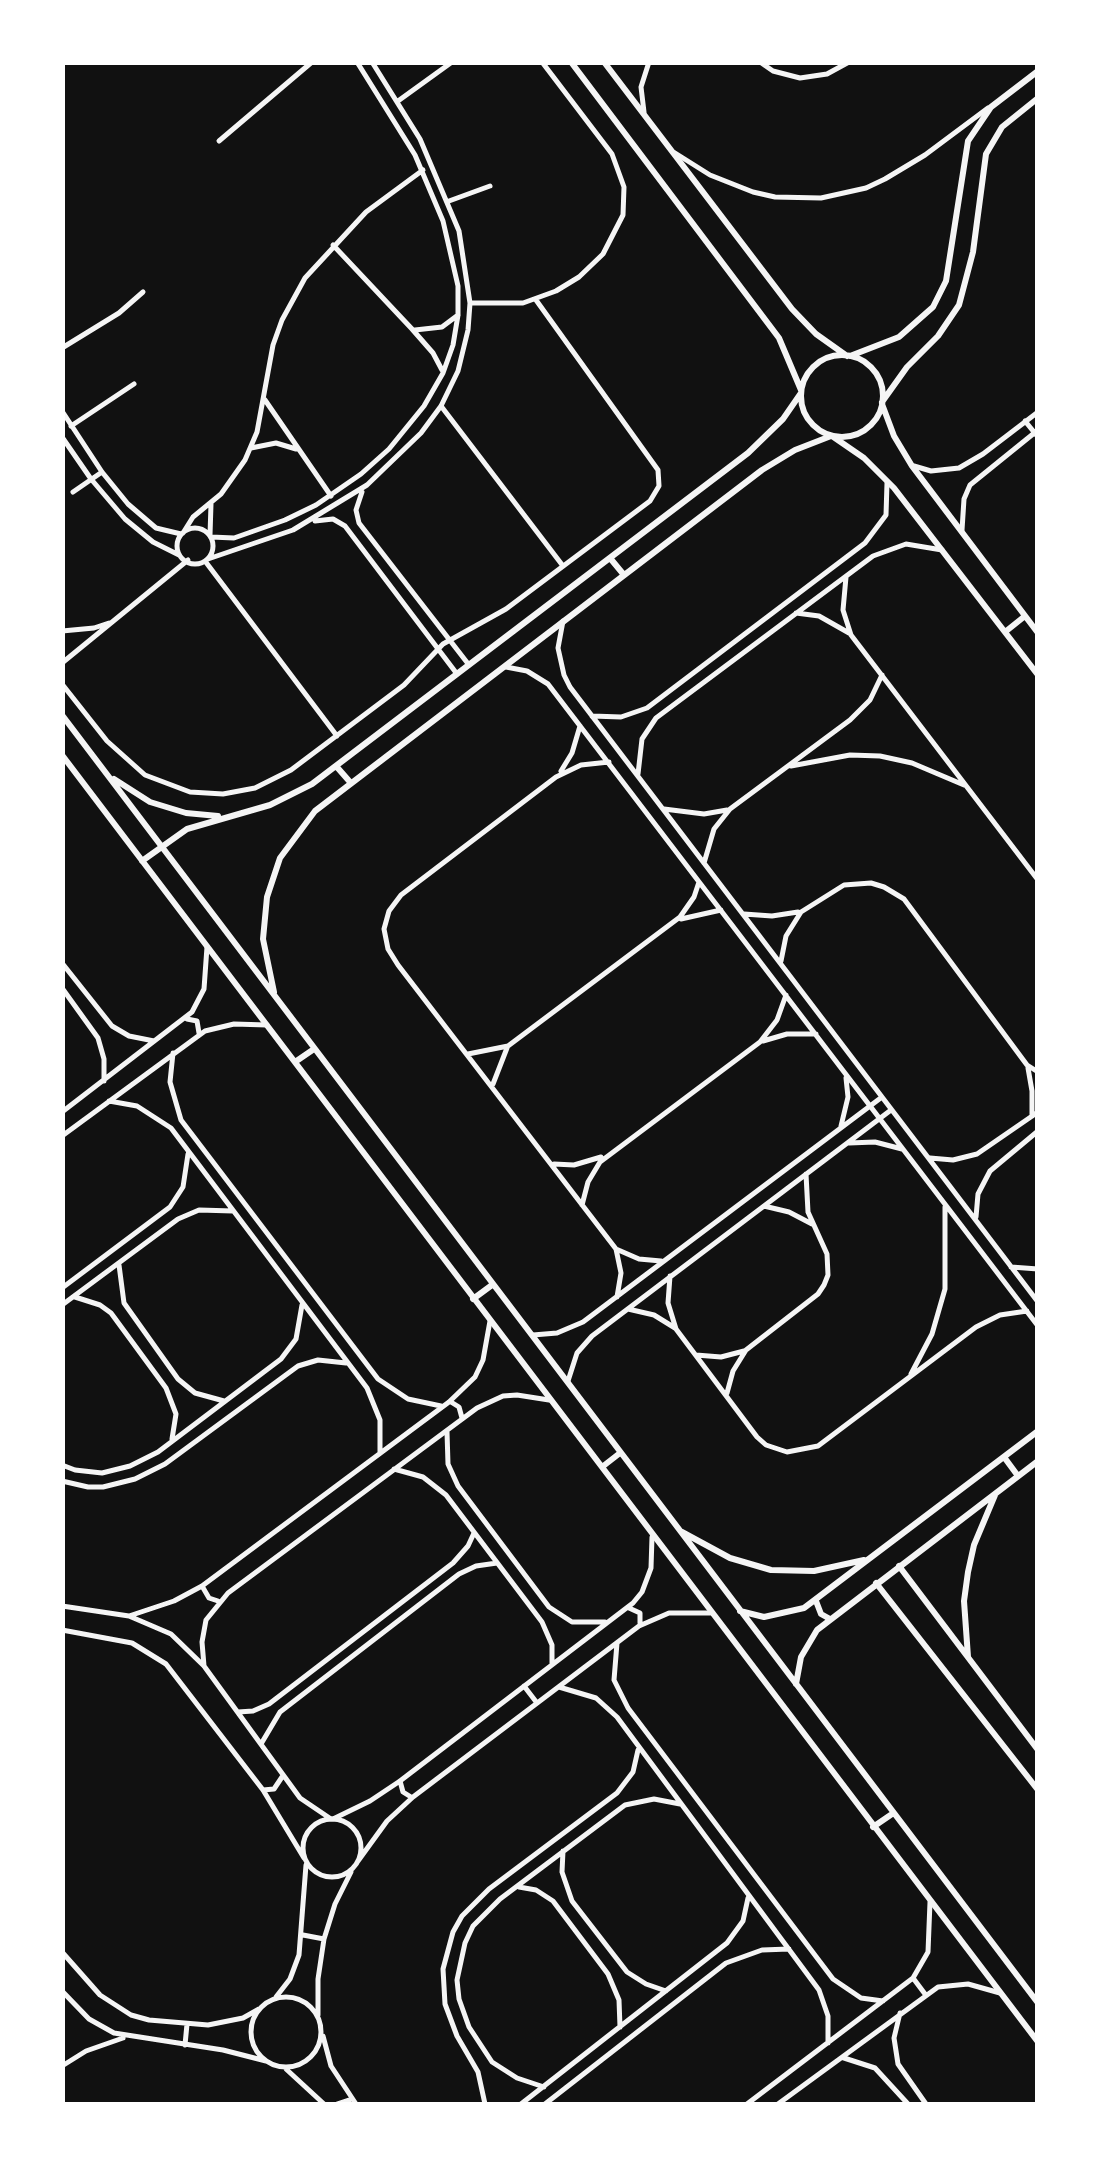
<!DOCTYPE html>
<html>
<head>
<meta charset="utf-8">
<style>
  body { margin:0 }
  #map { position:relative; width:1100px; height:2167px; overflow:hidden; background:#111; font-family:"PT Sans",sans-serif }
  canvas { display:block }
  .frame { position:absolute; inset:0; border:65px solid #fff; pointer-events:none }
</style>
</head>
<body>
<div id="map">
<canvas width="1100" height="2167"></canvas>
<div class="frame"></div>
</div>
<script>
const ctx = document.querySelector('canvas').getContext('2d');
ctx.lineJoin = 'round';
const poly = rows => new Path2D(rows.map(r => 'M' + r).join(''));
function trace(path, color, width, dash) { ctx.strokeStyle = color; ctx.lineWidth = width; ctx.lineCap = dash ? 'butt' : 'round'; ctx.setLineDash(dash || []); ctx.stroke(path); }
trace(poly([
  [760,62,773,71,800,78,827,74,849,62],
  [791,62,816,62],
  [398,101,452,62],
  [644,112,641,87,649,62],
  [219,141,312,62],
  [675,153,710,175,753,192,775,197,821,198,866,188,885,179,925,155,988,108],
  [449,201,490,186],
  [333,245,412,329,433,353,442,370],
  [470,303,523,303,556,291,579,277,603,254,623,215,624,187,612,154,542,62],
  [415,330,442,327,458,315],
  [62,348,119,313,143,292],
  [265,400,331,496],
  [441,406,563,566],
  [62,411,102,472,128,504,156,528,181,534],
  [1025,421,1038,437],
  [71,426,134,384],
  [62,437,91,479,125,519,153,542,179,555],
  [251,448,276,443,296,449],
  [914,466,931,471,959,468,983,454,1038,412],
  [73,492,102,472],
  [362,492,356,510,359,523,469,665],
  [315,521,333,519,345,526,457,674],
  '177 546a18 18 0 1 1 36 0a18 18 0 1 1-36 0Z',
  [962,530,964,499,970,485,1038,430],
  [183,533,193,517,221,494,245,460,257,432,273,345,282,320,305,278,366,212,423,170],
  [210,535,211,504],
  [211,537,234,538,285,520,316,505,361,474,389,449,424,406,443,373,453,345,458,315,458,286,443,221,415,155,357,62],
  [208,559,293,530,367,485,421,433,441,406,458,371,468,330,470,303,459,231,420,139,372,62],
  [205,561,337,736],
  [846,577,843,610,851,635,1038,880],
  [796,613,819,616,849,633],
  [563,621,558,648,564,675,570,687,1038,1302],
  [62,631,94,628,109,623],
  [62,663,188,560],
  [506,667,527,671,548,684,1038,1326],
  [62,684,107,741,145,775,190,792,223,794,255,788,291,770,404,685,443,644,506,609,650,501,659,486,658,470,536,300],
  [592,716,621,717,647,708,865,543,886,515,887,483],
  [609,762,581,765,556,777,401,895,389,911,384,929,388,949,398,965,616,1249,621,1273,617,1297],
  [791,766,850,755,880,756,912,763,964,785],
  [561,771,572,753,580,726],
  [638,774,642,739,656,718,873,556,906,544,942,550],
  [664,809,704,814,727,810],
  [704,863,714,829,730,809,850,720,870,700,882,675],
  [744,914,772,916,798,912],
  [681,919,721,910],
  [781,961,786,936,801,912,844,885,871,883,884,887,904,899,1027,1065,1038,1072],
  [62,963,112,1026,129,1036,154,1041],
  [62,988,98,1038,104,1059,104,1081],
  [187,1019,197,1021,199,1033],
  [763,1041,787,1034,816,1034],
  [173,1053,170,1082,181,1120,378,1379,408,1399,441,1406],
  [468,1054,508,1046,680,917,694,897,699,882],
  [1028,1068,1032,1091,1032,1116],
  [493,1084,507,1048],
  [109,1101,137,1106,171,1128,367,1388,380,1420,380,1453],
  [62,1112,192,1012,204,989,207,947],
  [841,1126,848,1097,846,1078],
  [62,1136,205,1031,234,1024,267,1025],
  [849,1143,875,1142,902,1149],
  [930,1158,953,1160,977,1154,1038,1112],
  [554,1164,574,1165,601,1157],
  [582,1205,588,1182,600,1162,760,1042,777,1020,786,995],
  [764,1206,789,1212,812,1224],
  [976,1217,978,1194,990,1171,1038,1131],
  [616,1249,639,1259,661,1261],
  [119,1265,124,1303,178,1379,195,1393,224,1401],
  [1011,1267,1038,1269],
  [670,1276,668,1303,676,1329,757,1437,766,1445,787,1452,818,1446,976,1327,1000,1315,1027,1311],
  [62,1288,170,1207,183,1187,188,1154],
  [75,1297,100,1305,111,1313,166,1388,176,1414,172,1439],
  [62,1305,178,1219,199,1210,233,1211],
  [628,1309,654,1315,675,1328],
  [533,1335,557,1333,583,1322,882,1097],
  [696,1355,721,1357,744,1351],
  [911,1374,932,1334,945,1289,945,1207],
  [568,1381,577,1353,592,1336,891,1110],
  [727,1393,733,1371,746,1350,818,1294,824,1285,828,1275,827,1254,808,1212,806,1174],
  [451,1402,459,1407,462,1418],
  [447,1432,448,1464,458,1486,549,1607,572,1622,605,1622],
  [62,1465,75,1470,102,1473,130,1466,158,1452,281,1359,296,1339,302,1305],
  [394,1469,423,1477,446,1495,542,1622,552,1645,552,1663],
  [62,1481,88,1487,103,1487,135,1479,165,1464,298,1366,318,1360,346,1363],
  [202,1586,209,1598,218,1601],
  [62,1606,129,1616,171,1634,204,1666,300,1798,331,1819],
  [629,1608,640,1613,640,1623],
  [129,1616,174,1601,202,1586,449,1402,475,1377,483,1360,490,1321],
  [62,1630,132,1643,166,1664,263,1790,304,1858],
  [617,1643,614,1680,628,1708,833,1979,861,1998,883,2001],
  [204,1666,202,1642,206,1620,228,1593,477,1408,503,1396,517,1395,549,1400],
  [524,1686,537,1703],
  [559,1687,596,1698,617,1717,819,1990,828,2016,828,2043],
  [238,1712,253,1711,269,1704,453,1563,468,1546,474,1533],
  [261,1744,280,1712,459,1574,476,1566,497,1563],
  [400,1781,403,1792,411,1797],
  [263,1790,274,1789,282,1777],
  '303 1848a29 29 0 1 1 58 0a29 29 0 1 1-58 0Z',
  [333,1819,370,1801,400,1781,633,1603,642,1592,651,1568,652,1537],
  [563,1851,562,1872,572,1901,627,1972,646,1984,666,1991],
  [358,1861,387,1821,413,1797,639,1626,669,1613,710,1613],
  [519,1887,536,1890,553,1901,608,1974,619,2000,620,2027],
  [303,1935,324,1939],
  [62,1952,100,1995,131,2015,149,2020,208,2025,243,2018,259,2009],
  [913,1978,925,1994],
  [62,1991,89,2019,114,2033,223,2050,266,2061],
  '251 2032a35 35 0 1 1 70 0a35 35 0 1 1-70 0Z',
  [276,1997,290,1979,299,1955,306,1865],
  [900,2013,894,2038,898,2064,926,2104],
  [318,2015,318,1979,324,1939,335,1904,351,1872],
  [323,2036,331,2066,356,2104],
  [185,2045,187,2024],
  [844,2058,875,2068,908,2104],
  [62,2066,86,2051,123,2038],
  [286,2069,324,2104],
  [544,2087,517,2078,492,2062,469,2027,459,1999,457,1980,465,1943,473,1926,500,1899,625,1805,654,1799,680,1804],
  [337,2104,352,2099],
  [485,2104,478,2072,457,2036,445,2004,443,1969,453,1932,462,1916,489,1889,617,1793,633,1772,638,1750],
  [521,2104,727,1943,743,1921,748,1898],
  [545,2104,726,1963,762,1950,789,1949],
  [747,2104,913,1978,928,1952,930,1902],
  [778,2104,938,1987,968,1984,1000,1993]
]), '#f5f5f5', 5);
trace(poly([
  [571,62,779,338,801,390],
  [604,62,792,309,816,334,847,356],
  '801 396a41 41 0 1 1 82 0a41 41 0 1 1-82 0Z',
  [850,356,899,337,933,307,946,281,968,141,991,107,1038,71],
  [882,402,907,367,938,336,959,305,973,252,986,154,1002,127,1038,98],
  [882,404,894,436,912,466,1038,633],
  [832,436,864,458,894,488,1038,675],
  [610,558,624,575],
  [1005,632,1025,616],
  [62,715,1038,2003],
  [62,755,1038,2042],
  [336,766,350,782],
  [114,779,150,802,186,813,218,816],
  [142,861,187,829,270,805,312,784,748,453,783,419,801,393],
  [274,992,263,939,267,897,280,858,315,811,762,470,795,450,831,436],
  [295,1062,314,1049],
  [473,1299,492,1285],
  [1004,1457,1018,1476],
  [602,1467,620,1453],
  [682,1532,730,1558,771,1570,814,1571,864,1560],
  [899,1566,1038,1750],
  [876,1583,1038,1790],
  [816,1601,821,1614,830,1619],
  [740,1611,764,1617,804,1608,1038,1431],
  [968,1657,964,1601,968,1572,974,1545,995,1495],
  [796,1684,801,1657,817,1630,1038,1461],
  [873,1827,892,1814]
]), '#f5f5f5', 6);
</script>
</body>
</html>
